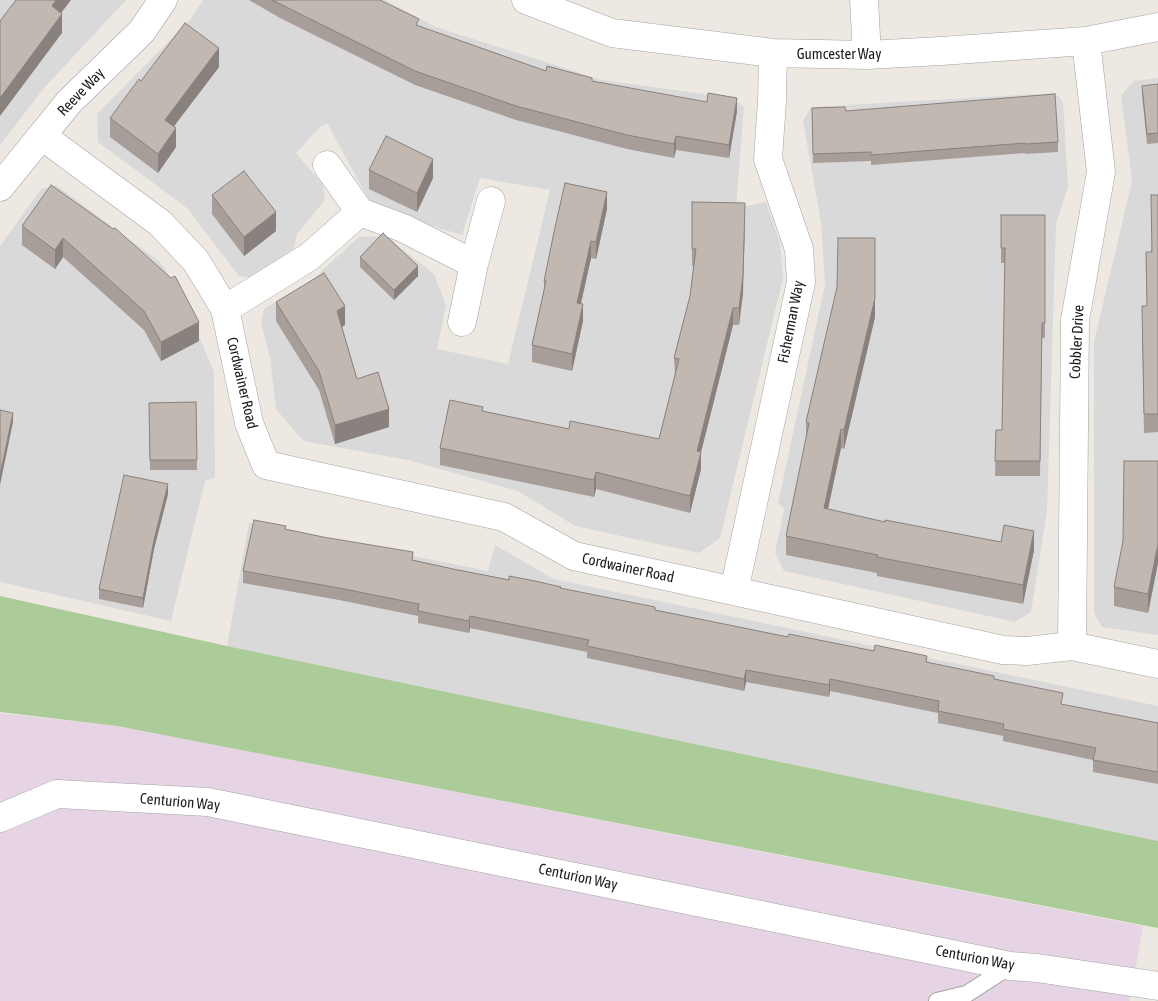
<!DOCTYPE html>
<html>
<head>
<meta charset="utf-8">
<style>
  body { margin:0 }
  canvas { display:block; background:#ede9e2 }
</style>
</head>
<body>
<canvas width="1158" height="1001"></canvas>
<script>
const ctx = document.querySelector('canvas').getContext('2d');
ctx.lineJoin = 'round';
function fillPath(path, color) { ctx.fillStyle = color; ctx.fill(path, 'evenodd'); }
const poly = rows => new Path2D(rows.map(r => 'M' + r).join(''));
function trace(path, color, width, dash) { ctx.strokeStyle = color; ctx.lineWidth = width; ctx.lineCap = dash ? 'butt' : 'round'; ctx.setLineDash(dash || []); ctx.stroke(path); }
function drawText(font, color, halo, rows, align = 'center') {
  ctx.font = font + ' "Asap Condensed",sans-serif'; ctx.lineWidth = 4; ctx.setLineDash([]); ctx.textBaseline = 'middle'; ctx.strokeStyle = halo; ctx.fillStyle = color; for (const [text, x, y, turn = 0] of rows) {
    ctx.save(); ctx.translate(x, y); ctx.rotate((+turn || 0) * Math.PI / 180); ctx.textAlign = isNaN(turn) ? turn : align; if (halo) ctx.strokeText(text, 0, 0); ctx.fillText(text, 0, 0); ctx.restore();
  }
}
fillPath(poly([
  [0,0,126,0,45,87,0,145],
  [203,0,385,0,436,27,602,80,733,98,744,107,736,208,766,202,780,243,783,278,720,538,699,553,575,526,518,491,408,460,303,441,276,409,270,358,261,323,264,309,313,279,359,237,385,236,434,274,446,305,437,349,508,364,550,190,480,178,462,235,425,224,369,200,327,123,321,126,296,153,323,185,325,200,297,234,294,248,254,278,239,276,187,208,98,142,97,114,190,20],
  [1158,78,1158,635,1102,627,1094,613,1094,342,1132,181,1121,95,1134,81],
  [1055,93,1063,102,1068,186,1056,224,1047,511,1031,612,1015,622,784,571,775,553,784,509,778,503,825,284,821,222,803,121,811,107],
  [56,185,160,262,180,291,214,372,215,478,205,481,171,621,0,582,0,246,41,189],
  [249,523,488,571,495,545,554,579,1158,706,1158,841,227,646]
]), '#dad9d9');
fillPath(poly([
  [0,713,117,726,1143,926,1130,1001,0,1001]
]), '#e6d4e4');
fillPath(poly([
  [0,596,227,646,1158,841,1158,928,117,726,0,712]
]), '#abcc98');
const lane = poly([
  [937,1001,966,994],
  [956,1001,1010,966]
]);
const street = poly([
  [526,0,612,33,773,53,867,55,941,51,1086,41,1158,27],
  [864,0,867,55],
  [42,136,160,223,196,261,225,309,249,423,266,465,504,517,574,556,1003,650,1027,651,1072,646,1158,664],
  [327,165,360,212,403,228,474,264],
  [0,187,69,102,142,31,163,0],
  [225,309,309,257,360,212],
  [462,322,474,264,491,201],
  [734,591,801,282,799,249,768,159,772,101,773,53],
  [1072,646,1075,320,1101,172,1086,41],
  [0,818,57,794,208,802,1010,966,1037,968,1158,986]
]);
trace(lane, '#a3a3a3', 18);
trace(street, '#a3a3a3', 29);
trace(lane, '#fff', 16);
trace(street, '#fff', 28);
fillPath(poly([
  [249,0,380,0,419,26,546,71,592,82,737,111,729,158,676,150,674,158,627,149,516,120,415,85,280,18],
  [219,67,174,126,176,147,158,173,110,137,110,118,141,81],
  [1158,84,1158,143,1147,144,1142,95,1142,86],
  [812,108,846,111,1058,142,1058,152,1025,154,1025,153,871,165,871,161,813,163],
  [369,170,433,178,417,212,369,189],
  [51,185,199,341,161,361,144,330,63,257,55,269,22,245,22,226],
  [212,195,276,231,244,256,212,214],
  [1158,195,1158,432,1144,433,1142,325,1147,306,1146,252,1151,252],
  [692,202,743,293,739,325,733,325,701,452,701,469,690,513,596,489,594,497,440,465,440,448,483,411,569,429,659,439,675,375,674,358,690,296,694,266,692,266],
  [607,209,596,259,591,258,581,304,583,321,572,371,532,362,532,345,544,290,544,281],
  [1001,215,1045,215,1045,338,1042,338,1040,476,995,476,996,430,1002,430,1005,263,1001,263],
  [360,257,418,276,394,300,360,267],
  [276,302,345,325,342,327,357,379,389,427,335,444,319,390,276,321],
  [875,317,844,449,841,448,828,509,885,522,1034,550,1023,604,877,576,877,573,786,555,786,536,806,441,806,422],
  [196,402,197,470,150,470,149,403],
  [1158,461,1158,563,1148,613,1114,606,1114,587],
  [168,494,154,549,143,608,99,599,99,589],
  [286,529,413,560,453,569,561,589,655,610,788,637,927,663,994,679,1063,705,1158,723,1158,784,1093,772,1093,760,1003,741,1003,736,938,723,938,713,830,691,829,697,746,682,744,691,587,658,587,652,470,628,469,633,418,623,418,616,339,600,243,583,243,571]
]), '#a79e99');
fillPath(poly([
  [56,0,71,0,52,25,52,6],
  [62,14,62,33,0,116,0,98],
  [219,48,219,67,165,138,165,120],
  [737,98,737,111,729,158,729,145],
  [176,128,176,147,158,173,158,154],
  [676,136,676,150,674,158,674,144],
  [433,159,433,178,417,212,417,193],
  [607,192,607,209,596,259,596,242],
  [276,212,276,231,244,256,244,237],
  [745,220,743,293,739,325,739,308],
  [63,238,63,257,55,269,55,250],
  [875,238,875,317,844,449,844,430],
  [591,241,591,258,577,320,577,303],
  [418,266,418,276,394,300,394,290],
  [583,304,583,321,572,371,572,354],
  [345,306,345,325,337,330,337,311],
  [733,308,733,325,697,468,697,451],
  [199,322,199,341,161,361,161,342],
  [389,409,389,427,335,444,335,425],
  [13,413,13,422,0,485,0,475],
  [841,429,841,448,824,527,824,508],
  [701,452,701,469,690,513,690,496],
  [596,472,596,489,594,497,594,480],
  [168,484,168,494,154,549,143,608,143,598,154,540],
  [1034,531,1034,550,1023,604,1023,585],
  [1158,544,1158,563,1148,613,1148,594],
  [470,616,470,628,469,633,469,621],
  [746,670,746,682,744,691,744,679],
  [830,679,830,691,829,697,829,685]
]), '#88817d');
const building = poly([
  [16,0,56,0,52,6,62,14,0,98,0,21,16,0],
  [272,0,380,0,419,19,416,25,546,71,547,66,592,78,592,81,707,102,708,93,737,98,729,145,676,136,674,144,627,135,516,106,415,71,272,0],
  [185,23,219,48,165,120,176,128,158,154,110,118,139,79,141,81,185,23],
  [1158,84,1158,133,1147,134,1142,86,1158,84],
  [1055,94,1058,142,1025,144,1025,143,871,155,871,152,813,154,812,108,845,107,846,111,1055,94],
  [386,136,433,159,417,193,369,170,386,136],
  [244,171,276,212,244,237,212,195,244,171],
  [565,183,607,192,596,242,591,241,577,303,583,304,572,354,532,345,546,281,544,281,554,232,565,183],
  [51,185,113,229,115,228,171,278,175,276,199,322,161,342,144,311,63,238,55,250,22,226,51,185],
  [1151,195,1158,195,1158,414,1144,414,1142,306,1147,306,1146,252,1152,252,1151,195],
  [692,202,745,203,743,276,739,308,733,308,697,451,701,452,690,496,596,472,594,480,440,448,450,400,483,407,482,411,569,429,570,421,659,439,679,359,674,358,690,296,696,249,692,249,692,202],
  [1001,215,1045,215,1045,323,1042,323,1040,461,995,461,996,430,1002,430,1005,248,1001,248,1001,215],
  [383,233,418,266,394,290,360,257,383,233],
  [838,238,875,238,875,298,844,430,841,429,824,508,885,522,885,520,1001,542,1004,525,1034,531,1023,585,877,557,878,555,786,536,809,423,806,422,837,287,838,238],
  [324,273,345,306,337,311,357,379,378,372,389,409,335,425,319,371,276,302,324,273],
  [196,402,197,460,150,460,149,403,196,402],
  [0,410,13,413,0,475,0,410],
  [1124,461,1158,461,1158,544,1148,594,1114,587,1123,541,1124,461],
  [124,475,168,484,154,540,143,598,99,589,124,475],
  [254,520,286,526,285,529,323,537,413,552,412,560,453,569,509,580,509,576,535,581,561,587,560,588,655,607,655,610,788,637,789,634,874,651,875,645,927,656,926,662,994,676,994,679,1063,693,1061,704,1158,723,1158,772,1093,760,1096,748,1003,729,1004,724,938,711,939,701,830,679,829,685,746,670,744,679,587,646,589,640,470,616,469,621,418,611,419,604,339,588,243,571,254,520]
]);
fillPath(building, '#c2b8b2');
trace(building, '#88817d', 1);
drawText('15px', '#1c1c1c', '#fff', [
  ["Gumcester Way",839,54],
  ["Reeve Way",81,92,-46],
  ["Fisherman Way",791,322,-79],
  ["Cobbler Drive",1077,342,-87],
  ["Cordwainer Road",242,383,77],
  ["Cordwainer Road",628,568,12],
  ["Centurion Way",180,802,5],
  ["Centurion Way",578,877,12],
  ["Centurion Way",975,958,11]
]);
</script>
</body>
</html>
